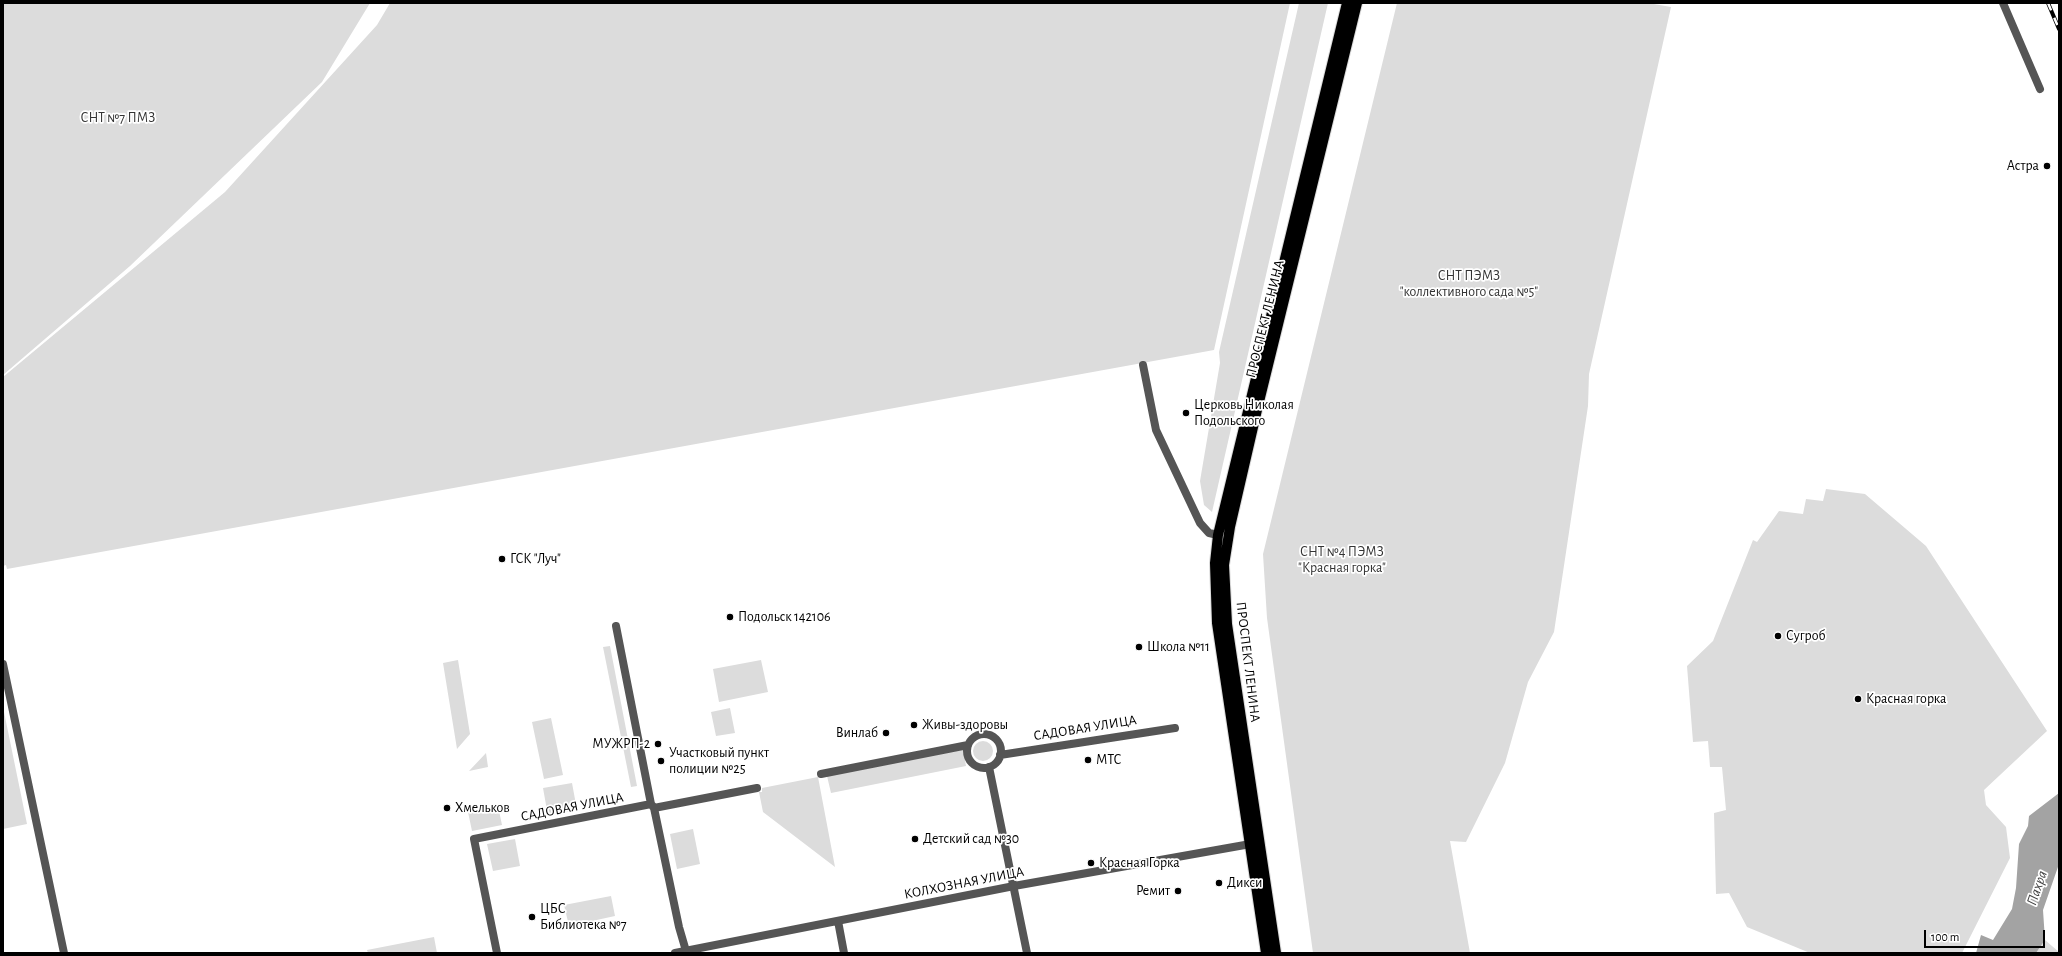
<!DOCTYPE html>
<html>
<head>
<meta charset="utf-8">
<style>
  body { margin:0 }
  #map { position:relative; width:2062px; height:956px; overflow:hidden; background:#fff; font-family:"Alegreya Sans",sans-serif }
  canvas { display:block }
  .frame { position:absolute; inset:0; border:4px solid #000; pointer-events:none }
  .scale { position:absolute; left:1924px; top:930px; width:121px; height:18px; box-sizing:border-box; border:2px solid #000; border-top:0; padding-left:5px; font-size:12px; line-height:14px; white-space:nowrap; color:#000; -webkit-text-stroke:3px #fff; paint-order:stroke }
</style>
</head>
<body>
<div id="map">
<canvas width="2062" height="956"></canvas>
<div class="frame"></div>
<div class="scale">100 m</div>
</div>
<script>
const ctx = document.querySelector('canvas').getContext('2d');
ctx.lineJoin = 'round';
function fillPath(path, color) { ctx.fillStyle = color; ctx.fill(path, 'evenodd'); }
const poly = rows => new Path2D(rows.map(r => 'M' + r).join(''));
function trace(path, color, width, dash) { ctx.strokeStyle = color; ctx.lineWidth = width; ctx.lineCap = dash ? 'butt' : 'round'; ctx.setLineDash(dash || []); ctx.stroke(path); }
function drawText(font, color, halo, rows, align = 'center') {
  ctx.font = font + ' "Alegreya Sans",sans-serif'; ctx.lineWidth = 3.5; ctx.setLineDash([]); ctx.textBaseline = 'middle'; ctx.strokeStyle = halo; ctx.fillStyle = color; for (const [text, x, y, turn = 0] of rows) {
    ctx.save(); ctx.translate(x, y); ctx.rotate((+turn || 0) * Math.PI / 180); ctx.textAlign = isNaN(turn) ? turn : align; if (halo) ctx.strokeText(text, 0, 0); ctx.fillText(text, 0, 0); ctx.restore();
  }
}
fillPath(poly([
  [3,3,370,3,322,82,130,266,3,375],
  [390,3,1290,3,1214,350,7,569,6,565,3,566,3,377,225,192,377,25],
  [1299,3,1328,3,1212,512,1204,505,1200,481,1220,363,1219,352],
  [1397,3,1648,3,1671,7,1589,374,1588,406,1554,632,1528,682,1505,763,1466,842,1450,841,1470,953,1313,953,1267,618,1263,554],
  [1826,489,1865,494,1926,546,2047,731,1984,790,1986,805,2006,827,2010,858,1962,953,1810,953,1747,927,1729,893,1716,894,1714,813,1726,810,1722,767,1710,767,1708,741,1693,742,1687,666,1713,641,1753,540,1757,542,1779,511,1803,514,1806,499,1823,501],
  [610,646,637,786,631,787,603,647],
  [458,660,470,734,457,749,443,663],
  [761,660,768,692,719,702,713,669],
  [3,707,27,824,3,829],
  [730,708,735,733,716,736,711,712],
  [551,718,563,775,544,779,532,722],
  '973 751a10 10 0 1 1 20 0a10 10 0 1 1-20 0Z',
  [963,749,966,766,831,793,827,776],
  [486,753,488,767,469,771],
  [818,777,835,867,763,812,759,792,762,792,762,788],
  [572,783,577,810,548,816,543,788],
  [498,806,502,825,472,831,468,812],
  [693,829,700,864,677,869,670,834],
  [515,839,520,866,493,871,487,844],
  [611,896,615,916,569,926,564,905],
  [434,937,437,953,368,953,367,950],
  [2045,940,2059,952,2059,953,2036,953]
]), '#dcdcdc');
fillPath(poly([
  [2059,793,2059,864,2043,910,2045,940,2036,953,1976,953,1981,935,1993,940,2012,909,2016,888,2019,844,2028,826,2029,816]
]), '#a3a3a3');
const primary = poly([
  [1266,953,1217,623,1215,563,1218,535,1347,3],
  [1276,953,1227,624,1224,565,1230,527,1257,410,1357,3]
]);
trace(primary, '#dbdbdb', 12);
trace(poly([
  [2003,3,2040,89],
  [1143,365,1156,430,1200,523,1209,533,1218,535],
  [616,626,651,804,654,808,679,927,686,951],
  [3,664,64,953],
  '967 751a17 17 0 1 1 34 0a17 17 0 1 1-34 0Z',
  [1000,755,1175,728],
  [989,767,1027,953],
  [821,774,968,745],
  [654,808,757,788],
  [497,953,474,839,651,804]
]), '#555', 8);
trace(poly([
  [838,921,844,953],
  [675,953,1014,886,1256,843]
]), '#555', 8);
trace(primary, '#000', 10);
const rail = poly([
  [2048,3,2059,29]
]);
trace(rail, '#000', 4);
trace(rail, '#fff', 2.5, [8]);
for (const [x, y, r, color] of [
  [2047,166,4,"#000"],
  [1186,413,4,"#000"],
  [502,559,4,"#000"],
  [730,617,4,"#000"],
  [1778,636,4,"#000"],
  [1139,647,4,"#000"],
  [1858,699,4,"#000"],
  [914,725,4,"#000"],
  [886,733,4,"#000"],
  [658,744,4,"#000"],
  [1088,760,4,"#000"],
  [661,761,4,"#000"],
  [447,808,4,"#000"],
  [915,839,4,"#000"],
  [1091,863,4,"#000"],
  [1219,883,4,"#000"],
  [1178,891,4,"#000"],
  [532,917,4,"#000"]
]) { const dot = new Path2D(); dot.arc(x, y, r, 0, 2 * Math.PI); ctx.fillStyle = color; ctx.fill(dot); trace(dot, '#fff', 1.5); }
drawText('14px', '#333', '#fff', [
  ["СНТ №7 ПМЗ",118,118],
  ["СНТ ПЭМЗ",1469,276],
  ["\"коллективного сада №5\"",1469,292],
  ["СНТ №4 ПЭМЗ",1342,552],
  ["\"Красная горка\"",1342,568]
]);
drawText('14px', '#000', '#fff', [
  ["Астра",2039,166,"right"],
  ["Церковь Николая",1194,405],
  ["Подольского",1194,421],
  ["ГСК \"Луч\"",510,559],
  ["Подольск 142106",738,617],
  ["Сугроб",1786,636],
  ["Школа №11",1147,647],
  ["Красная горка",1866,699],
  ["Живы-здоровы",922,725],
  ["Винлаб",878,733,"right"],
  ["МУЖРП-2",650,744,"right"],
  ["Участковый пункт",669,753],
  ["полиции №25",669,769],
  ["МТС",1096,760],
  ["Хмельков",455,808],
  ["Детский сад №30",923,839],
  ["Красная Горка",1099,863],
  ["Дикси",1227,883],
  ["Ремит",1170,891,"right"],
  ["ЦБС",540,909],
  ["Библиотека №7",540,925]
], 'left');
drawText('14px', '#000', '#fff', [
  ["ПРОСПЕКТ ЛЕНИНА",1265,319,-76],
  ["ПРОСПЕКТ ЛЕНИНА",1248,662,83],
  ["САДОВАЯ УЛИЦА",1085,728,-9],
  ["САДОВАЯ УЛИЦА",572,807,-11],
  ["КОЛХОЗНАЯ УЛИЦА",964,883,-11]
]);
drawText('italic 15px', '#444', '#fff', [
  ["Пахра",2037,888,-71]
]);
</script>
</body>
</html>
